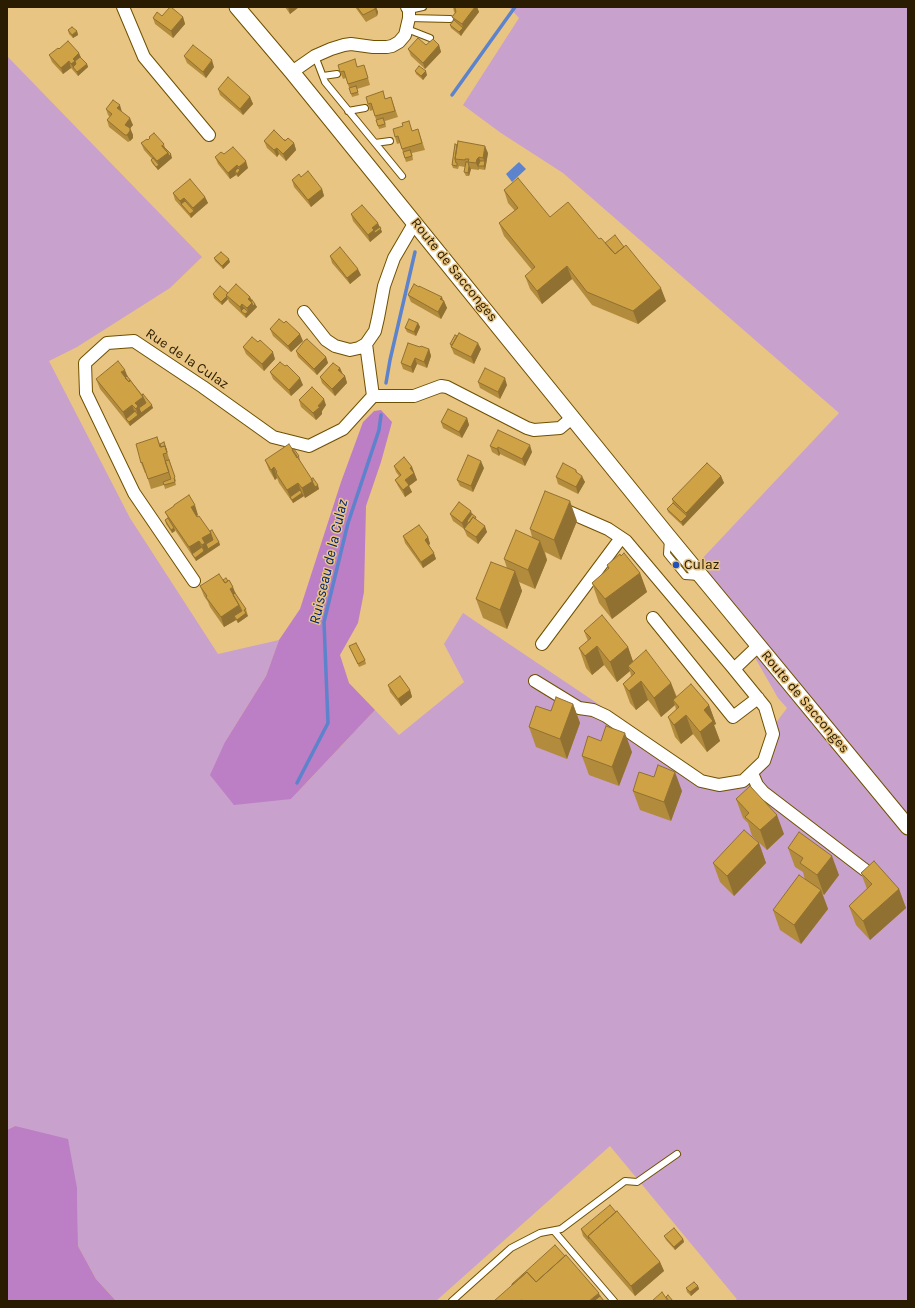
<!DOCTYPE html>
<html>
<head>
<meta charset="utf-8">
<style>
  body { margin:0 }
  #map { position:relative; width:915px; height:1308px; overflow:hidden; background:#e9c583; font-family:Karla,sans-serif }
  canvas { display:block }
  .frame { position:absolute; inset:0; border:8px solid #291c01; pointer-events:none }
</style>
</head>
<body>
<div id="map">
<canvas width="915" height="1308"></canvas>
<div class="frame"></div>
</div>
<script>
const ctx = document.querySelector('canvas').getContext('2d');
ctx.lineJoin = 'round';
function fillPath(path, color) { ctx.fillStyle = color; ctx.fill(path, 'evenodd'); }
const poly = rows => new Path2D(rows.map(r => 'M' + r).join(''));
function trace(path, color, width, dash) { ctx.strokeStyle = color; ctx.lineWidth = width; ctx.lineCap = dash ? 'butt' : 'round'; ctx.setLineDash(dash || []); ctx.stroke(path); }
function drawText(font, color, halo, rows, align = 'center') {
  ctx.font = font + ' Karla,sans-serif'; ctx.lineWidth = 3; ctx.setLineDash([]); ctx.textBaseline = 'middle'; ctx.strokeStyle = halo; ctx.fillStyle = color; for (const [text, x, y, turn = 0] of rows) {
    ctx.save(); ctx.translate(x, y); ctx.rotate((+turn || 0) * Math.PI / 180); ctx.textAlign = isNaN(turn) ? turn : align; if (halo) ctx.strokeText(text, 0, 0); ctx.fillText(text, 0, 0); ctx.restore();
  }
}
fillPath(poly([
  [509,7,908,7,908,1301,737,1301,736,1298,610,1146,436,1301,116,1301,96,1279,78,1246,77,1188,15,1126,7,1130,7,56,202,257,170,288,77,347,49,361,130,518,218,654,279,640,266,676,225,742,291,799,375,710,399,735,464,682,444,644,463,613,723,788,752,771,775,724,787,708,778,698,700,561,839,413,563,173,501,133,463,105,519,18]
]), '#c8a1cc');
fillPath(poly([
  [381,410,392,422,381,462,366,506,364,592,358,623,340,655,349,683,375,710,291,799,234,805,210,775,225,742,266,676,279,640,300,609,341,482,363,422,374,411],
  [15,1126,68,1139,77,1188,78,1246,96,1279,116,1301,7,1301,7,1130]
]), '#bc7ec4');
fillPath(poly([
  [519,162,526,169,512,182,506,174]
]), '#5d83cd');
trace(poly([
  [452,95,515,7],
  [386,383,390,360,415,252],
  [297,783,328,723,324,622,348,523,379,430,381,415]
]), '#5d83cd', 3.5);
const service = poly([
  [409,10,423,7],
  [409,18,450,19],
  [407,29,430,38],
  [315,56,325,82,402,176],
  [323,76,337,74],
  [348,111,365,108],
  [375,143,390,141],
  [668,539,667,554,685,576,699,577],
  [554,1231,614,1301],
  [452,1301,511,1248,540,1233,561,1229,625,1181,637,1182,677,1154]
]);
const minor = poly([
  [123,7,144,57,209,135],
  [292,72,315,56,331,49,344,45,351,44,373,47,387,47,392,46,399,42,405,35,409,18,409,10,407,7],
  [304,312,326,340,335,346,350,350,359,348,366,344,375,331,378,318,384,286,394,258,415,222],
  [373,396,414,396,441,386,447,387,527,428,534,430,560,428,573,417],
  [569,512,608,529,626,541,734,669],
  [194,581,134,493,86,393,85,363,107,343,134,341,203,387,273,437,309,446,343,429,373,396,366,344],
  [653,618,733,717,758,698],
  [542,644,621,538],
  [535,681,579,708,593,710,606,716,701,781,719,785,743,781,764,761,773,734,765,707,734,669,754,650],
  [752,773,757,785,763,792,865,870]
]);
const tertiary = poly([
  [237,7,292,72,668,536,908,827]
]);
trace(service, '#6f5000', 8);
trace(minor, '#6f5000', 14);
trace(tertiary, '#6f5000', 17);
trace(service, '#fff', 6);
trace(minor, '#fff', 12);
trace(tertiary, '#fff', 15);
fillPath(poly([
  [285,7,299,7,290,14],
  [355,7,376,7,378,12,377,16,366,22],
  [453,7,477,7,479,12,461,36,451,28,450,25,454,20,452,17,455,13,454,12],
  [162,16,183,17,185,24,173,38,155,24,153,18],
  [68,30,77,31,78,35,73,38,69,34],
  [426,45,439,45,441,52,425,69,411,56,408,49],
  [59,49,79,53,80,57,87,64,88,67,78,76,71,68,63,74,52,62,49,55],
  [184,56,214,67,206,78,187,63],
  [358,66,366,71,370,85,357,89,359,95,352,97,346,78,343,79,340,72],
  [415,71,427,75,423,80,416,74],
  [218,89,250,97,253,104,243,115,220,95],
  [391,97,398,117,385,121,386,127,379,129,373,110,370,111,368,104],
  [106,109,122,112,133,125,130,128,133,135,133,138,130,141,128,142,109,127,107,120,110,117,108,115],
  [418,129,425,150,412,153,413,160,406,162,400,143,397,144,395,137],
  [149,137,164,144,165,148,172,158,158,170,152,163,151,160,152,159,144,150,141,143,150,139],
  [284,139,294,143,296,150,286,161,279,154,277,157,267,148,264,141],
  [455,144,488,153,485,170,479,169,479,170,471,169,469,176,466,176,464,172,465,167,459,166,458,169,453,168,452,165],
  [224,154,248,168,238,177,236,175,230,179,218,164,215,157],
  [301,177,322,189,324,196,311,207,294,187,292,180],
  [504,190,550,217,605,243,666,301,638,324,592,305,572,279,542,304,530,289,525,276,532,270,504,236,499,223,515,211,508,203],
  [173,193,205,197,208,203,191,218,175,200],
  [351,214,380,227,382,232,370,242,353,221],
  [330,256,361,275,350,284,332,263],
  [214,258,230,262,223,269,215,261],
  [419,287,442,297,443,300,444,301,447,308,441,319,411,302,408,295],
  [228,293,250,297,252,300,255,304,257,307,246,318,229,302,228,299,222,305,214,298,213,294],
  [418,323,420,327,416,336,407,332,405,328],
  [270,329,303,341,291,352,273,336],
  [258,342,275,359,264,371,246,354,243,347],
  [450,344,481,349,474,364,454,354],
  [420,347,429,349,431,356,427,368,417,364,413,373,403,369,401,363],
  [296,351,326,357,328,363,317,375,298,357],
  [340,368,343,374,345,376,347,383,335,396,322,383,320,377],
  [270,372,303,385,291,396,273,379],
  [127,376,153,408,130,426,100,389,96,379],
  [478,382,507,385,500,399,480,388],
  [299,400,326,405,322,411,322,414,316,420,301,407],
  [467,418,469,425,462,438,443,428,441,422],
  [157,437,160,444,164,442,176,481,175,481,176,485,165,489,164,485,151,489,146,473,145,473,141,463],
  [490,446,532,452,525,466,500,454,499,456,492,452],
  [292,450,299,456,300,460,299,460,311,479,319,489,305,498,304,496,293,503,279,483,277,478,275,480,269,470,265,460],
  [394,466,412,467,417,480,409,486,412,492,405,497,398,486,395,480,399,476,396,472],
  [484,468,473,492,460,486,457,480],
  [576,470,577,473,585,482,578,494,558,484,556,477],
  [721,476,724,483,683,526,668,512,667,509,673,503,672,499],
  [165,512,198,515,197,516,219,542,220,545,196,561,175,530,175,531,172,533,166,524,165,520,168,518],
  [450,514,472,514,487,532,478,544,467,536,464,529,453,521],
  [577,521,561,560,545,552,547,560,535,589,519,582,522,591,507,629,483,618,476,599,507,568,504,559,532,537,530,529],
  [403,536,428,537,430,544,429,545,436,559,423,568,405,543],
  [621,556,640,573,647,592,612,619,599,603,592,583,608,569,607,565],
  [223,580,235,593,246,609,248,616,238,623,236,620,224,627,210,607,208,602,204,596,200,586],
  [584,631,628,647,633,662,671,683,677,697,709,705,716,724,714,725,720,741,707,752,693,734,681,744,675,737,668,717,676,710,675,705,661,717,648,700,636,710,630,703,623,684,631,676,630,671,617,682,604,665,592,675,586,668,579,648,588,641],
  [349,646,365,660,366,664,359,667],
  [388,685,410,690,412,697,401,706,390,692],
  [573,704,580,723,567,759,536,747,529,727,551,711],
  [601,741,632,752,619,786,589,775,582,756],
  [633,791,682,791,671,821,640,810],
  [736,799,784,834,767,850,752,836,748,823,743,818],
  [759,843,766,863,734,896,720,882,713,863],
  [788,848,839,875,824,895,822,893,828,909,801,944,780,930,773,910,805,880,803,872,795,867],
  [861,873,899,889,906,908,870,940,856,925,849,906,867,889],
  [581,1229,660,1262,664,1271,635,1296,583,1236],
  [664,1236,683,1239,684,1242,675,1250,666,1240],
  [698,1286,699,1289,691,1296,687,1292,686,1288]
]), '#b28b3c');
fillPath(poly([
  [288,7,299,7,290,14],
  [375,7,376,7,378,12,377,16,375,9],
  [475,7,477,7,479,12,464,31,462,24],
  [183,17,185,24,173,38,171,31],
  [463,28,464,31,461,36,459,32],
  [77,31,78,35,73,38,72,35],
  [439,45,441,52,425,69,423,63],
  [79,53,82,60,73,67,71,64,73,59],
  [212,60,214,67,206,78,203,72],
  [69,61,71,68,63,74,61,68],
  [87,64,88,67,78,76,77,72],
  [426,71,427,75,423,80,421,76],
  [250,97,253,104,243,115,240,109],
  [120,105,122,112,117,108],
  [130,118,133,125,128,131,125,125],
  [130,128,133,135,133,138,130,141,127,135],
  [294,143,296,150,286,161,283,154],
  [485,146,488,153,486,165,483,158],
  [277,148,279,154,277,157,274,150],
  [168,153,171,154,172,158,158,170,156,167,159,165,157,161],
  [479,157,481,164,478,166,479,170,476,163,477,159],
  [246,161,248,168,241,174,239,167],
  [485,161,486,165,485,170,484,166],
  [237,165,239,171,240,170,241,174,238,177,237,174,235,171,236,175,230,179,228,173],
  [469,166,471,169,469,176,468,173],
  [322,189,324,196,311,207,308,200],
  [205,197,208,203,195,214,193,208],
  [184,198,187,204,181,204,180,201],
  [194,211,195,214,191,218,190,214],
  [378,223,382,232,376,237,375,233,376,237,370,242,368,235,372,228],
  [229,259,230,262,223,269,222,266],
  [567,266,572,279,542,304,537,291],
  [358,269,361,275,350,284,347,278],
  [661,288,666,301,638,324,633,311],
  [226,296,228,299,222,305,221,302],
  [250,297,253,303,255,304,257,307,246,318,245,314,248,312,247,308,248,299],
  [442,297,443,302,444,301,447,308,441,319,438,312,440,299],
  [242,304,245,311,241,311,240,307],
  [418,323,420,327,416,336,414,332],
  [300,334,303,341,291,352,288,346],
  [478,343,481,349,474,364,471,357],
  [429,349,431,356,427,368,424,362],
  [273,352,275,359,264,371,262,364],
  [326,357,328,363,317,375,314,369],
  [415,358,417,364,413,373,411,367],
  [340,368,343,375,338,370],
  [125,370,129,380,126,382,121,372],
  [345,376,347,383,335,396,332,389],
  [300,378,303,385,291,396,289,390],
  [505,378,507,385,500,399,498,392],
  [143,397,152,405,153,408,139,419,136,409,135,403],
  [324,399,326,405,322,411,322,414,316,420,313,413],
  [132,405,136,415,126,419,123,412],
  [138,415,139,419,130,426,129,422],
  [467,418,469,425,462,438,459,432],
  [530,445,532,452,525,466,522,459],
  [498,447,500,454,499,456,497,449],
  [481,461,484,468,473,492,471,486],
  [274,467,277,478,275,480,271,470],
  [412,467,417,480,409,486,412,492,405,497,403,490,405,480,410,468],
  [582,476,585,482,578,494,576,487],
  [721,476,724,483,683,526,681,522,687,516,686,513],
  [313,481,316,491,305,498,302,488],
  [298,483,302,493,290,497,287,490],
  [318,485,319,489,316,491,315,487],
  [302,493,304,496,293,503,292,500],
  [570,501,577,521,561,560,554,540],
  [195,505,198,515,195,517,191,507],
  [471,511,473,517,467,521,468,525,464,529,462,523],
  [485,526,487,532,478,544,476,537],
  [174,528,175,531,172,533,171,530],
  [211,533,219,542,220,545,196,561,195,558,204,551,202,545,202,538],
  [428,537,430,544,427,546,425,540],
  [199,541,203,550,192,554,189,547],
  [540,541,547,560,535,589,528,570],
  [434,553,436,559,423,568,421,562],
  [515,571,522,591,507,629,500,610],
  [640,573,647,592,612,619,605,599],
  [233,587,237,597,234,599,228,589],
  [239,605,243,615,234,616,236,620,224,627,221,617],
  [246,613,248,616,238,623,237,620],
  [597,646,604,665,592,675,585,656],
  [628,647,635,667,628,666,630,671,617,682,610,662],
  [641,681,648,700,636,710,629,691],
  [671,683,678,702,673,700,675,705,661,717,654,698],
  [410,690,412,697,401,706,398,699],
  [573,704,580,723,567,759,560,739],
  [709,705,716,724,714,725,720,741,707,752,700,732,704,710],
  [686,715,693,734,681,744,674,725],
  [625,733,632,752,619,786,612,767],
  [675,772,682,791,671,821,664,802],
  [777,815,784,834,767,850,760,830],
  [759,843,766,863,734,896,727,876],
  [832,856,839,875,824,895,817,875],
  [899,889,906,908,870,940,863,921],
  [821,890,828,909,801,944,794,925],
  [683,1239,684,1242,675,1250,674,1247],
  [660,1262,664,1271,635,1296,631,1286],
  [698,1286,699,1289,691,1296,690,1292],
  [599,1293,602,1301,589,1301]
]), '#917131');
const building = poly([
  [170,7,171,7,183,17,171,31,153,18,157,12,162,16,170,7],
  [357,7,375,7,375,9,363,15,357,7],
  [454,7,475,7,462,24,452,17,456,12,455,8,454,7],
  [454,20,463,28,459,32,450,25,454,20],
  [72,27,77,31,72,35,68,30,72,27],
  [418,38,426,45,433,39,439,45,423,63,408,49,418,38],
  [68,41,79,53,73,59,75,61,71,64,69,61,61,68,49,55,58,48,59,49,68,41],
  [193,45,212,60,203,72,184,56,193,45],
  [80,57,87,64,77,72,73,67,76,64,75,61,80,57],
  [355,59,357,67,364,65,368,78,348,84,344,71,340,72,338,65,355,59],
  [419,66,426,71,421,76,415,71,419,66],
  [228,77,250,97,240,109,218,89,228,77],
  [356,86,358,92,351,94,349,88,356,86],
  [383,91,385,99,391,97,395,111,375,116,371,103,368,104,366,97,383,91],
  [113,100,120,105,117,108,130,118,125,125,130,128,130,131,127,135,125,135,107,120,112,114,106,109,113,100],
  [383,118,385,124,378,126,376,120,383,118],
  [409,121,412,131,418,129,422,143,402,149,398,136,395,137,393,129,403,126,402,123,409,121],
  [274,130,285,141,288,138,294,143,283,154,277,148,274,150,264,141,274,130],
  [154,133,164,144,162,146,168,153,157,161,141,143,147,139,148,140,150,138,149,137,154,133],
  [458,141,485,146,483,158,479,157,477,159,476,163,468,162,469,159,465,159,465,160,455,159,458,141],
  [455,144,457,145,455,159,456,163,457,163,457,166,452,165,455,144],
  [162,146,163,146,171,154,169,156,168,153,162,146],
  [233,147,246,161,239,167,237,165,228,173,215,157,221,152,224,154,233,147],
  [410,150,412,156,405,158,403,152,410,150],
  [153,158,159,165,156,167,151,160,153,158],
  [480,161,485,161,484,166,478,166,480,161],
  [466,162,468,162,469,166,468,173,464,172,466,162],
  [238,168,240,170,237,174,235,171,238,168],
  [308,171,322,189,308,200,292,180,299,174,301,177,308,171],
  [518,178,550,217,568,202,599,239,601,238,615,254,626,245,661,288,633,311,587,292,567,266,537,291,525,276,535,267,499,223,518,208,504,190,518,178],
  [190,179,205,197,193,208,184,198,180,201,173,193,190,179],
  [185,201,194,211,190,214,181,204,185,201],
  [362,205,378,223,372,228,374,230,368,235,351,214,362,205],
  [380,227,381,229,375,233,374,231,380,227],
  [615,235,624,247,615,254,605,243,615,235],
  [340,247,358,269,347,278,330,256,340,247],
  [221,252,229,259,222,266,214,258,221,252],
  [236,284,250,297,248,299,252,303,247,308,242,304,240,307,226,295,236,284],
  [414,284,419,287,419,286,442,297,440,299,444,301,438,312,408,295,414,284],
  [220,286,228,293,226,295,227,296,221,302,213,294,220,286],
  [252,300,255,304,253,306,252,303,251,301,252,300],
  [244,308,248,312,245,314,241,311,244,308],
  [279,319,284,323,286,321,300,334,288,346,270,329,279,319],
  [409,319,418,323,414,332,405,328,409,319],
  [459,333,478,343,471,357,451,347,459,333],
  [455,335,457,336,452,345,450,344,455,335],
  [252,337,258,342,260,340,273,352,262,364,243,347,252,337],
  [307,339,326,357,314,369,296,351,305,340,307,339],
  [408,343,420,347,421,346,429,349,424,362,415,358,411,367,401,363,408,343],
  [118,361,125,370,121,372,129,382,130,380,143,397,135,403,138,406,136,409,132,405,123,412,96,379,118,361],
  [280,362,285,366,287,365,300,378,289,390,270,372,280,362],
  [333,363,340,368,338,370,345,376,332,389,320,377,333,363],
  [485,368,505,378,498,392,478,382,485,368],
  [127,376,131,381,130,380,129,382,125,378,127,376],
  [312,387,324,399,318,406,320,407,313,413,299,400,312,387],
  [143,394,152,405,141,413,139,408,146,403,142,395,143,394],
  [448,409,467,418,459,432,441,422,448,409],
  [135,411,138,415,129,422,126,419,135,411],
  [498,430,530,445,522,459,498,447,497,449,490,446,498,430],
  [157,437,160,447,165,446,167,453,163,454,169,472,148,479,142,462,141,463,136,444,157,437],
  [164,442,167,452,165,446,161,447,160,444,164,442],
  [289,444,313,481,302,488,298,483,287,490,276,473,277,472,274,467,271,470,265,460,289,444],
  [294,449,299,456,297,458,292,450,294,449],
  [468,455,481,461,471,486,457,480,468,455],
  [404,457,412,467,410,468,414,473,405,480,409,485,403,490,395,480,401,475,394,466,404,457],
  [169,460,175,477,174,478,175,482,164,485,163,482,171,479,165,461,169,460],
  [563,463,576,470,576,472,582,476,576,487,556,477,563,463],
  [707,463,721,476,686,513,672,499,707,463],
  [313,478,318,485,315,487,311,479,313,478],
  [300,490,302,493,292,500,290,497,300,490],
  [545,491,570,501,554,540,530,529,545,491],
  [189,495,195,505,191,507,197,517,199,516,211,533,202,538,205,543,202,545,199,541,189,547,165,512,174,506,174,505,189,495],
  [459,502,471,511,462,523,450,514,459,502],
  [673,503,687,516,681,522,667,509,673,503],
  [472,514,476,517,475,519,473,517,469,523,467,521,472,514],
  [473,517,485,526,476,537,464,529,473,517],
  [168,518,174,528,171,530,165,520,168,518],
  [419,525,428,537,425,540,434,553,421,562,403,536,419,525],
  [212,530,219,542,208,549,206,544,213,540,210,531,212,530],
  [516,530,540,541,528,570,504,559,516,530],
  [202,547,204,551,195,558,192,554,202,547],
  [624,553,640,573,605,599,592,583,609,568,607,565,620,554,621,556,624,553],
  [491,562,515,571,500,610,476,599,491,562],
  [219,574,225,583,229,580,233,587,230,589,239,605,221,617,206,597,207,596,200,586,219,574],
  [226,578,228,581,225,583,223,580,226,578],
  [235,593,246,609,244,610,246,613,237,620,234,616,242,611,239,605,233,595,235,593],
  [602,615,628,647,610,662,597,646,585,656,579,648,591,638,584,631,602,615],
  [356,643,365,660,358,664,349,646,356,643],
  [646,650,671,683,654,698,641,681,629,691,623,684,635,673,628,666,646,650],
  [400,676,410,690,398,699,388,685,400,676],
  [691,684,709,705,704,710,713,721,700,732,686,715,674,725,668,717,679,707,673,700,691,684],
  [556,697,573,704,560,739,529,727,536,706,551,711,556,697],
  [606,726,625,733,612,767,582,756,588,736,601,741,606,726],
  [658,765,675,772,664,802,633,791,639,772,654,777,658,765],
  [750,786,777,815,760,830,745,817,749,813,736,799,750,786],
  [744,830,759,843,727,876,713,863,744,830],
  [799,832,832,856,817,875,800,863,803,858,788,848,799,832],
  [874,861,899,889,863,921,849,906,872,884,861,873,874,861],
  [799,875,821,890,794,925,773,910,799,875],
  [610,1205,616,1212,588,1236,589,1239,581,1229,610,1205],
  [617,1211,660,1262,631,1286,588,1236,617,1211],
  [674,1228,683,1239,674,1247,664,1236,674,1228],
  [555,1245,565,1256,536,1282,527,1272,512,1285,512,1284,555,1245],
  [566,1255,599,1293,589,1301,523,1301,522,1300,520,1301,494,1301,527,1272,536,1282,566,1255],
  [694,1282,698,1286,690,1292,686,1288,694,1282],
  [662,1292,668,1301,652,1301,662,1292],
  [668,1295,673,1301,669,1301,666,1297,668,1295],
  [600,1296,604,1301,594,1301,600,1296]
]);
fillPath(building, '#cfa246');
trace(building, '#917131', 1);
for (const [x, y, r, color] of [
  [676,565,4,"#1e51be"]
]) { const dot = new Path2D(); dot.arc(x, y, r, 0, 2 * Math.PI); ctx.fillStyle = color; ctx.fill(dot); trace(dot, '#e9c583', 1.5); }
drawText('14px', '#291c01', '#e9c583', [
  ["Route de Sacconges",454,270,51],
  ["Rue de la Culaz",187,359,34],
  ["Route de Sacconges",805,702,50]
]);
drawText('14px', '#291c01', '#e9c583', [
  ["Culaz",684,565]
], 'left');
drawText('italic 15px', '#01257b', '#e9c583', [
  ["Ruisseau de la Culaz",329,562,-77]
]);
</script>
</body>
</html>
